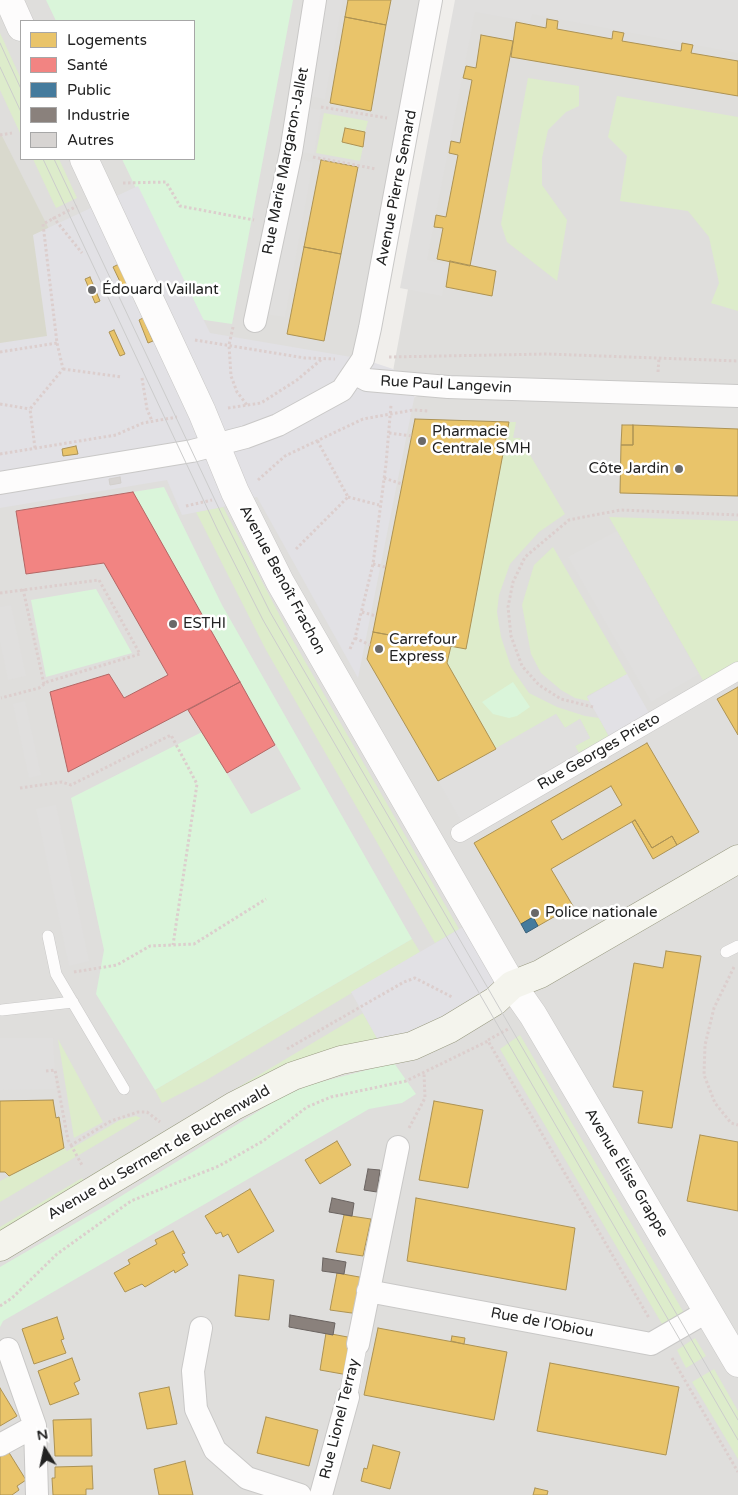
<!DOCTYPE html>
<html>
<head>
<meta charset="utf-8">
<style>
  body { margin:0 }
  #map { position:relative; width:738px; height:1495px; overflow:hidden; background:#f0eeeb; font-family:"Varela Round",sans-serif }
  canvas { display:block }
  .legend { position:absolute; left:20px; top:20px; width:175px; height:140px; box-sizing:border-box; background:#fff; border:1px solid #a7a7a7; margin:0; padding:6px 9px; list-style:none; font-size:15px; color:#222 }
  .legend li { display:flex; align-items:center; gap:10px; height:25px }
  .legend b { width:25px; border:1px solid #a7a7a7 }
  .north { position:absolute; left:20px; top:1425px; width:50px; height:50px; -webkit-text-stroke:4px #fff; paint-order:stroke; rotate:350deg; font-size:14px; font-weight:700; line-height:20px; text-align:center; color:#222 }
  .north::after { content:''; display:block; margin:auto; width:18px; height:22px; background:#222; clip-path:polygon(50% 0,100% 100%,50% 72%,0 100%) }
</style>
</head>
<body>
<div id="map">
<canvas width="738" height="1495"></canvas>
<ul class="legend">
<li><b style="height:14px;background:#e9c46a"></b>Logements</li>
<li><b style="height:14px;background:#f28482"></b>Santé</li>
<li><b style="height:14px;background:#457b9d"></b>Public</li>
<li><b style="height:14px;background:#8a817c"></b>Industrie</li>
<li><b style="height:14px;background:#d7d4d2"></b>Autres</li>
</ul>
<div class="north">N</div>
</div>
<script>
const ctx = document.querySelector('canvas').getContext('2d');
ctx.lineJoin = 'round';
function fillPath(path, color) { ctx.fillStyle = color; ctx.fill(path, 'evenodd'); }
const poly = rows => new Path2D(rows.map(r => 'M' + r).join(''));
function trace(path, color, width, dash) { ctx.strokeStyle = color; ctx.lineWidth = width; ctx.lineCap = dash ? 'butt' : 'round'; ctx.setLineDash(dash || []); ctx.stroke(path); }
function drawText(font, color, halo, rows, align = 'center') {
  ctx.font = font + ' "Varela Round",sans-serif'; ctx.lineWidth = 5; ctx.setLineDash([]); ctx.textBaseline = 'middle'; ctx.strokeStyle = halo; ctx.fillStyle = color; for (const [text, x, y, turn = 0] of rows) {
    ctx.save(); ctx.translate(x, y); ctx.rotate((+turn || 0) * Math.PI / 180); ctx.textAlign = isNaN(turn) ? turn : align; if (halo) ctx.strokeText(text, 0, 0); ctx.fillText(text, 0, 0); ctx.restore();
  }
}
fillPath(poly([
  [0,0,431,0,363,359,0,483],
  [21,21,194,21,194,159,21,159],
  [461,0,738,0,738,1495,0,1495,0,505,144,481,447,387,391,382]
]), '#dfdedc');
fillPath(poly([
  [0,132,48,227,83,317,0,465]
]), '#d9d9cd');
fillPath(poly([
  [0,33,21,79,21,135,0,90],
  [528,78,579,86,579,106,566,112,548,130,542,158,542,185,567,220,557,281,507,242,501,224],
  [617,96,738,117,738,311,711,303,719,283,709,237,688,211,620,201,627,156,608,137],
  [324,113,368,121,365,132,345,128,342,142,363,147,360,161,316,153],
  [33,159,59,159,77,198,56,208],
  [509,422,516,422,513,438,520,438,565,514,539,532,510,564,499,595,497,612,501,637,511,667,529,693,557,707,585,716,599,718,609,737,580,755,575,746,590,738,580,719,565,728,556,714,496,749,447,663,451,646,466,648],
  [223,507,291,637,459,929,435,943,266,650,196,512],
  [609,517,738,521,738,663,704,682],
  [553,547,627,674,587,696,589,701,575,698,561,690,541,673,531,654,522,605,534,565],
  [412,939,420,952,205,1081,162,1103,155,1090],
  [363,1013,378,1040,96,1183,91,1175],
  [520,1035,687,1318,665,1329,500,1049],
  [58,1039,103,1122,74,1138],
  [136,1116,141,1118,0,1202,0,1181,64,1148,67,1151,120,1120],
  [82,1178,87,1187,0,1238,0,1227],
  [695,1338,706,1356,686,1368,677,1350],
  [714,1369,738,1411,738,1459,692,1382]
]), '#ddeccb');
fillPath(poly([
  [46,0,293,0,232,324,198,319,122,159,194,159,194,21,56,21],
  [164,487,222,605,412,939,155,1090,96,994,104,950,71,798,202,732,251,814,301,789,133,492],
  [96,589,132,653,46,677,31,600],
  [513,682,530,707,517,716,509,718,493,714,482,702],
  [394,1063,416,1094,402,1103,369,1109,3,1321,0,1327,0,1267,105,1206,283,1096,313,1084]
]), '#daf5da');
fillPath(poly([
  [323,0,343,0,325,99,305,95],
  [455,0,738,0,738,53,532,14,530,22,475,12,427,260,447,265,442,296,400,288],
  [303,107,321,110,314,154,295,151],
  [294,158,313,162,285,317,266,314],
  [617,531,699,674,651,702,568,557],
  [11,605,26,676,8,680,0,641,0,607],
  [25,701,41,775,29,778,13,704],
  [556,714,565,728,580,719,590,738,575,746,580,755,462,823,438,781],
  [56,805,89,961,69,966,36,809],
  [0,1038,53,1038,56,1089,0,1090]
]), '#e0dfde');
fillPath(poly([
  [138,186,210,333,363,359,393,369,417,384,358,678,257,497,238,500,223,507,182,515,167,480,0,508,0,343,47,336,33,235],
  [627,674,653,720,613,743,587,697],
  [468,924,493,969,493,988,429,1030,378,1040,351,992]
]), '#e2e1e5');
const homes = poly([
  [348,0,391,0,386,25,345,17,348,0],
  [345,17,386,25,371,111,330,103,345,17],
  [547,19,558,21,557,29,612,39,613,31,624,33,622,41,681,51,682,43,693,45,691,53,738,61,738,96,511,57,516,22,546,28,547,19],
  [481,35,513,41,470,266,437,259,443,228,434,227,436,215,446,217,458,155,449,153,451,141,460,143,472,80,463,78,466,66,476,68,481,35],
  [345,128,365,132,363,147,342,142,345,128],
  [321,160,358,167,341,254,304,247,321,160],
  [304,247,341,254,324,341,287,334,304,247],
  [450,261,496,271,492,296,446,287,450,261],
  [119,264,129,287,124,290,113,267,119,264],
  [90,277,100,301,95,303,85,279,90,277],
  [143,318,153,341,148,343,139,320,143,318],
  [114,330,125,354,120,356,109,332,114,330],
  [415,419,509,422,466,649,373,632,415,419],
  [622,425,633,425,633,445,621,445,622,425],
  [633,425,738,429,738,496,620,493,621,445,633,445,633,425],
  [76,446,78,454,63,456,62,449,76,446],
  [373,632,451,646,447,663,496,749,438,781,367,659,373,632],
  [738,687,738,735,717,699,738,687],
  [647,743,699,832,677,845,672,836,652,848,635,820,551,869,573,906,538,926,533,917,521,924,474,843,647,743],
  [611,786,622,805,562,840,551,821,611,786],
  [635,820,652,848,672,836,677,845,653,859,632,822,635,820],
  [666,951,701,956,672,1128,638,1123,643,1091,613,1087,634,963,663,968,666,951],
  [53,1100,56,1118,59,1117,64,1148,9,1176,5,1172,0,1172,0,1101,53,1100],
  [434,1101,483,1110,468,1188,419,1180,434,1101],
  [700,1135,738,1142,738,1211,687,1201,700,1135],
  [337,1141,351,1165,320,1184,305,1160,337,1141],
  [250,1189,274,1231,238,1253,228,1234,223,1237,221,1232,216,1234,205,1216,250,1189],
  [416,1198,575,1228,566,1290,407,1261,416,1198],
  [344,1215,371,1219,363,1256,336,1252,344,1215],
  [173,1231,185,1253,182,1254,188,1265,175,1273,174,1270,145,1287,142,1284,125,1292,114,1273,130,1264,128,1260,157,1244,155,1240,173,1231],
  [337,1273,365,1278,359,1314,330,1310,337,1273],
  [239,1275,274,1280,269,1320,235,1316,239,1275],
  [57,1317,64,1339,61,1340,66,1353,34,1364,22,1329,57,1317],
  [378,1328,507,1352,494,1420,364,1395,378,1328],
  [326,1333,353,1338,348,1375,320,1370,326,1333],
  [452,1336,465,1338,464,1344,451,1341,452,1336],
  [72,1358,80,1380,74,1383,79,1394,50,1405,38,1371,72,1358],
  [550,1363,679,1387,666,1455,537,1431,550,1363],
  [169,1387,177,1424,147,1429,139,1393,169,1387],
  [0,1388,17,1416,0,1426,0,1388],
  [266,1417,318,1430,309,1466,257,1453,266,1417],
  [91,1419,92,1456,55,1456,53,1420,91,1419],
  [373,1445,400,1452,390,1489,361,1481,364,1468,367,1469,373,1445],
  [8,1451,26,1480,17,1486,19,1490,12,1495,0,1495,0,1455,8,1451],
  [185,1461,193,1495,159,1495,154,1469,185,1461],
  [92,1466,93,1489,86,1489,86,1495,53,1495,52,1478,55,1478,55,1467,92,1466],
  [535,1488,548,1491,547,1495,533,1495,535,1488]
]);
fillPath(homes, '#e9c46a');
trace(homes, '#ad9354', 1);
const health = poly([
  [133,492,240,682,68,772,50,692,109,674,124,698,168,675,104,563,26,574,16,511,133,492],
  [240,682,275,745,227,773,188,710,240,682]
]);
fillPath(health, '#f28482');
trace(health, '#b46765', 1);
const public = poly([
  [533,917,538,926,526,933,521,924,533,917]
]);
fillPath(public, '#457b9d');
trace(public, '#3a6078', 1);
const industry = poly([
  [368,1169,380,1170,377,1192,364,1190,368,1169],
  [332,1198,354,1203,352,1216,329,1212,332,1198],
  [323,1258,346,1262,344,1274,322,1271,323,1258],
  [290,1315,335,1323,333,1335,289,1327,290,1315]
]);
fillPath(industry, '#8a817c');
trace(industry, '#6b6461', 1);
const building = poly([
  [120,477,121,483,110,485,109,479,120,477]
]);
fillPath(building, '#d7d4d2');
trace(building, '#d3d0cc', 1);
const service = poly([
  [48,936,56,974,124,1089],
  [726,952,738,946],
  [2,1010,73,1002]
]);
const pedestrian = poly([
  [460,833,738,671],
  [348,1397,358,1344]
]);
const minor = poly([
  [255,321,291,152,315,0],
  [354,373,367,380,448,387,738,396],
  [0,483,192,451,246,437,278,425,342,390,363,359,370,328,431,0],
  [368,1291,651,1344,708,1311],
  [201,1328,193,1371,196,1409,215,1450,247,1478,300,1495],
  [358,1344,398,1147],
  [8,1349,35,1426],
  [0,1445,35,1426,37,1495],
  [321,1495,348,1397]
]);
const tertiary = poly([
  [9,0,21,27],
  [84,159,202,412,235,492,280,582,512,985,533,1015,738,1363]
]);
const secondary = poly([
  [0,1247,234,1106,293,1076,341,1060,412,1046,449,1029,495,1001,512,985,540,974,738,859]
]);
trace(service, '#c9c8c7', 12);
trace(pedestrian, '#c9c8c7', 19);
trace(minor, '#c9c8c7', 24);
trace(tertiary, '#c9c8c7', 29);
trace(secondary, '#999a82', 29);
trace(poly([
  [321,107,387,118],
  [0,135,12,133],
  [313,157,376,169],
  [123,183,166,182,180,206,254,220],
  [53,217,82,253],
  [233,327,229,345,231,376,237,392,247,405],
  [195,340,305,358,335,359],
  [0,352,57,343],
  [389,357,547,354,738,361],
  [63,369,122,377],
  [658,372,659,358],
  [142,378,147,409,152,421],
  [0,404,30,409],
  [228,408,261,403,297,380,322,359],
  [389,433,412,436],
  [35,448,30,409,63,369,57,343,43,224,77,206],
  [0,454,116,435,143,423,177,417],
  [384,478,402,484],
  [258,480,285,456,363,419,413,410,429,411],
  [348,497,379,505],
  [186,506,212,500],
  [296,549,348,497,317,440],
  [373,564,385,567],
  [23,589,44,684],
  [0,593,99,580,140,654,47,682,39,688,1,698],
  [362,612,376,616],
  [355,638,370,645],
  [350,649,355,638,373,564,386,464,391,405],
  [593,707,561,699,539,685,522,666,511,636,508,607,513,582,525,557,569,520,594,515,621,510,738,515],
  [20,788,62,782,71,785,171,735,197,784,173,945],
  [734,967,714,1008,705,1045,704,1075,715,1103,731,1123,738,1125],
  [74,972,117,965,150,946,194,944,266,899],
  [488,1040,510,1028],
  [287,1049,404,982,415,978,452,997],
  [46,1071,55,1070,68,1140,71,1145,111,1121,138,1112,147,1112,160,1122],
  [409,1128,425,1098,424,1073],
  [71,1145,83,1167],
  [0,1306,12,1298,57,1254,131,1201,219,1166,263,1141,307,1107,331,1097,406,1081,488,1041,649,1318],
  [672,1358,738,1472]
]), '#dccecd', 3, [2.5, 2.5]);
trace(service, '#fdfcfc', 11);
trace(pedestrian, '#fdfcfc', 18);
trace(minor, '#fdfcfc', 22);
trace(tertiary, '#fdfcfc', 28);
trace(secondary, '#f4f4ed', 28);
trace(poly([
  [0,43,21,89],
  [0,67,21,112],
  [43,159,218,531,263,620,738,1440],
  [54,159,223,517,270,612,738,1420]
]), '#ccc', 1);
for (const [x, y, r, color] of [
  [92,290,5,"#6a6968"],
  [422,441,5,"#6a6968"],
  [679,469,5,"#6a6968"],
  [173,624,5,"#6a6968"],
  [379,649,5,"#6a6968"],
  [535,913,5,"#6a6968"]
]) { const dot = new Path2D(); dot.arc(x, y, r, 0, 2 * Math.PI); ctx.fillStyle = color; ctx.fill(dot); trace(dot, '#fff', 2); }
drawText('15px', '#222', '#fff', [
  ["Rue Marie Margaron-Jallet",286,161,-79],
  ["Avenue Pierre Semard",397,188,-79],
  ["Rue Paul Langevin",446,385,3],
  ["Avenue Benoît Frachon",282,580,62],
  ["Rue Georges Prieto",599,752,-30],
  ["Avenue du Serment de Buchenwald",159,1153,-30],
  ["Avenue Élise Grappe",626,1173,59],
  ["Rue de l'Obiou",542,1323,11],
  ["Rue Lionel Terray",340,1419,-76]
]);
drawText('15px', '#222', '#fff', [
  ["Édouard Vaillant",102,290],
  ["Pharmacie",432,432],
  ["Centrale SMH",432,449],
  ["Côte Jardin",669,469,"right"],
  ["ESTHI",183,624],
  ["Carrefour",389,640],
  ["Express",389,657],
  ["Police nationale",545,913]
], 'left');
</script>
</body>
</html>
